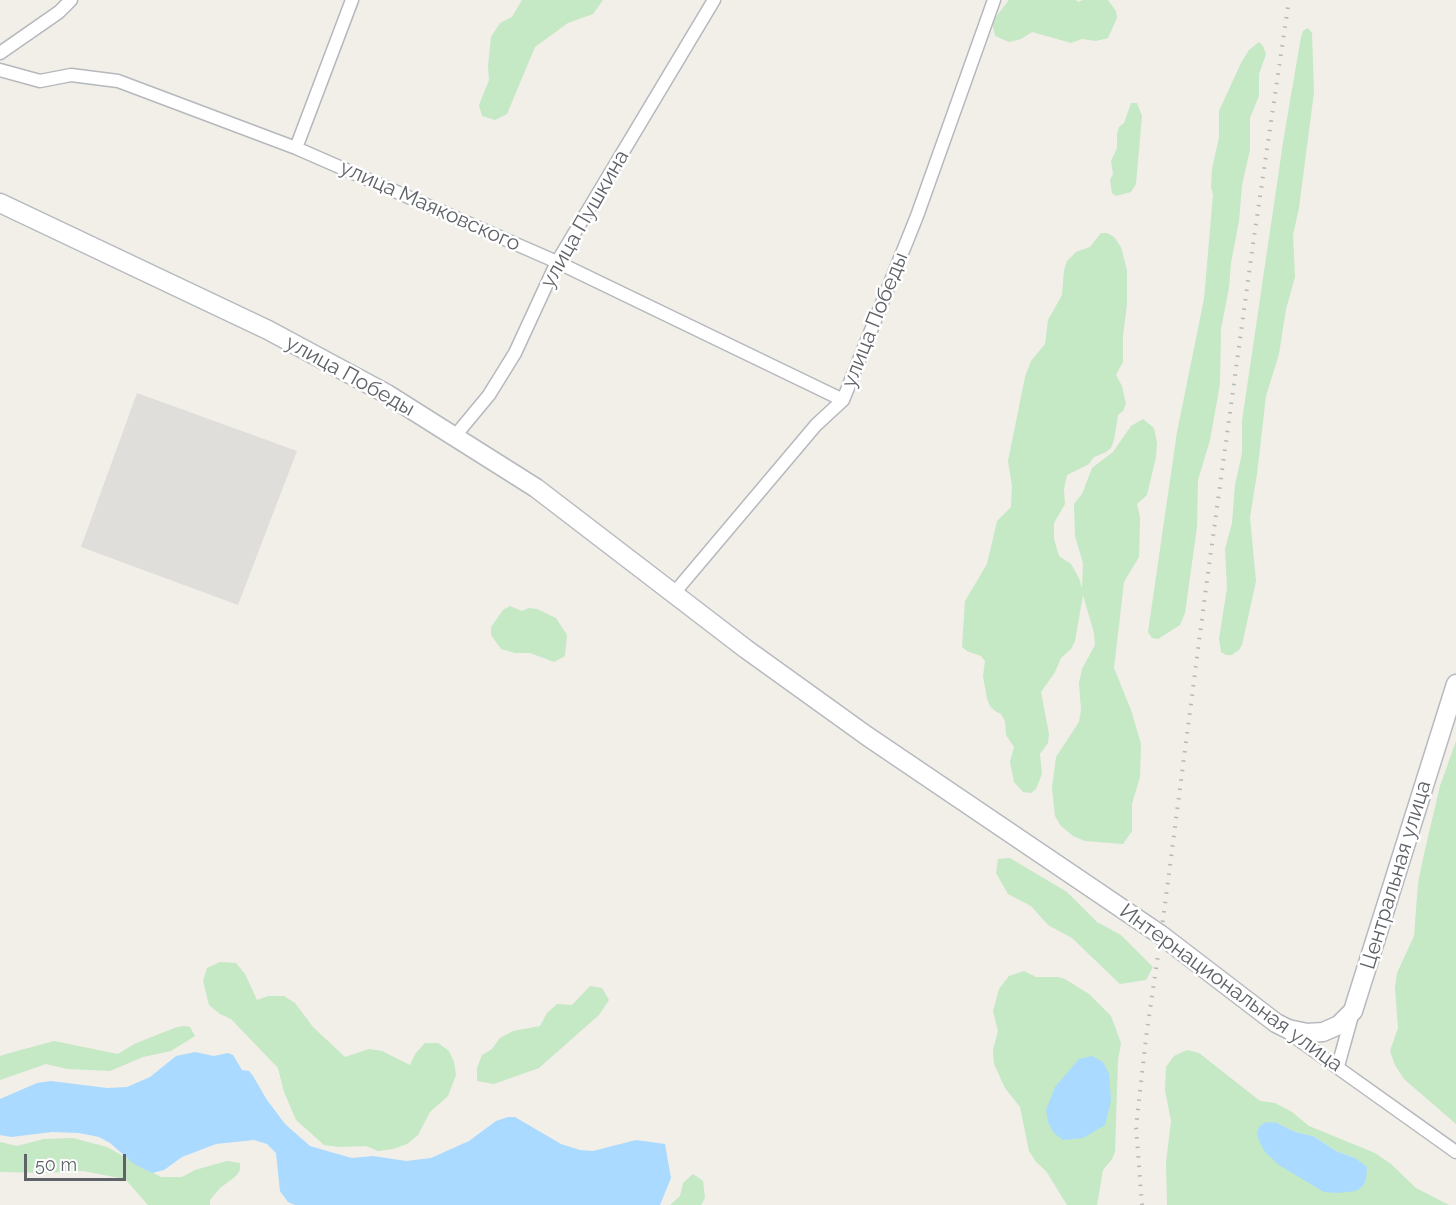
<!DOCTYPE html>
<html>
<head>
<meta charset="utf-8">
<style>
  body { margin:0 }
  #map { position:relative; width:1456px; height:1205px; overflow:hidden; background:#f1efe8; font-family:Raleway,sans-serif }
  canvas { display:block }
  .scale { position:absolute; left:24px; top:1154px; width:102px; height:27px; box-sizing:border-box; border:3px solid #5f6368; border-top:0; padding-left:8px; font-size:18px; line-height:21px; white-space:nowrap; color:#5f6368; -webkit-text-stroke:4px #fff; paint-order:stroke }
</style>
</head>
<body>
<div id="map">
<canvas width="1456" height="1205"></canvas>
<div class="scale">50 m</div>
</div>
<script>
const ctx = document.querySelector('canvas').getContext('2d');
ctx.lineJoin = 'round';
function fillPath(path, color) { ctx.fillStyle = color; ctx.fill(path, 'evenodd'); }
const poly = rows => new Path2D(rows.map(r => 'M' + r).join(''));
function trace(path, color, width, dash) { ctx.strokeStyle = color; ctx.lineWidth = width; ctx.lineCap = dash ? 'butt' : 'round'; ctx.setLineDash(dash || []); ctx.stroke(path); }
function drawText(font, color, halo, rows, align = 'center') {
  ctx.font = font + ' Raleway,sans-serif'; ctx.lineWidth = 5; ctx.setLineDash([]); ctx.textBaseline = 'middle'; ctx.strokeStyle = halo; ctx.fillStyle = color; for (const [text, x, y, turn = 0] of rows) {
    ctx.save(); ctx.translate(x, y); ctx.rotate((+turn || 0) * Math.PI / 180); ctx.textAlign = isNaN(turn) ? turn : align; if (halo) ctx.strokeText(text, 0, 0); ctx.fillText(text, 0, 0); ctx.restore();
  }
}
fillPath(poly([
  [137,393,297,451,238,605,81,547]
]), '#e0deda');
fillPath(poly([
  [522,0,603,0,593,14,568,23,535,47,507,114,495,120,482,116,479,105,489,80,488,66,491,37,500,23,512,17],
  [1009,0,1076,0,1078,2,1083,0,1108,0,1116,11,1117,18,1108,38,1096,41,1082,39,1071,43,1032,32,1021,39,1009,42,995,36,992,22],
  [1308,28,1312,33,1314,92,1299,208,1293,235,1295,277,1286,309,1279,354,1266,396,1257,474,1250,517,1256,581,1242,645,1239,650,1232,655,1226,655,1221,652,1219,639,1227,588,1225,549,1232,523,1235,485,1242,453,1242,421,1284,136,1301,37,1303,31],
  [1259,42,1263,46,1266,54,1259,74,1259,96,1250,118,1250,150,1242,185,1239,221,1231,263,1229,288,1221,329,1220,384,1210,440,1198,480,1197,527,1185,613,1180,625,1158,639,1152,638,1148,632,1149,625,1177,432,1204,299,1213,195,1211,187,1212,169,1219,137,1219,111,1241,63,1249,50],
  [1131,103,1137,103,1142,116,1136,184,1131,192,1116,196,1112,193,1110,180,1113,174,1111,161,1117,148,1117,134,1119,127,1124,123],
  [1101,233,1107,233,1114,237,1121,247,1127,270,1127,304,1123,336,1123,362,1116,375,1122,386,1126,404,1123,411,1118,415,1114,440,1111,448,1106,452,1094,457,1089,464,1067,475,1064,489,1065,504,1054,523,1054,539,1059,556,1071,564,1079,578,1082,588,1083,563,1075,536,1074,504,1082,494,1092,468,1113,452,1131,426,1143,419,1154,428,1157,443,1156,457,1147,495,1137,504,1140,518,1139,557,1124,582,1114,668,1131,710,1141,744,1140,777,1132,804,1132,831,1123,844,1085,841,1073,836,1061,826,1055,816,1052,788,1056,757,1079,722,1081,710,1079,683,1082,669,1095,645,1094,633,1083,595,1075,641,1071,649,1061,658,1055,672,1041,692,1049,734,1048,743,1040,754,1042,774,1036,789,1031,793,1023,792,1014,782,1010,762,1014,747,1006,735,1005,721,1001,714,995,711,990,706,987,699,983,676,985,661,981,656,967,651,962,647,965,601,987,564,997,521,1011,507,1012,486,1008,461,1025,377,1031,361,1045,344,1048,320,1062,295,1064,270,1067,261,1076,252,1090,247],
  [510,606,522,611,529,608,537,609,556,618,567,635,565,656,554,662,530,653,515,653,501,649,491,635,491,627,503,610],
  [1456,741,1456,1124,1404,1079,1395,1065,1390,1051,1398,1028,1395,988,1397,973,1414,936,1418,883,1424,854,1440,786],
  [1010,858,1067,892,1097,922,1121,935,1153,967,1146,980,1120,984,1072,938,1048,925,1031,906,1008,894,996,873,998,859],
  [220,962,236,963,245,974,257,1000,268,996,284,996,295,1003,313,1027,345,1057,369,1049,382,1051,410,1065,415,1054,425,1043,438,1043,449,1051,454,1062,456,1075,448,1096,430,1112,418,1135,407,1144,393,1149,378,1151,366,1146,339,1147,324,1145,296,1120,284,1092,278,1068,231,1019,220,1014,209,1005,203,981,207,968],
  [1024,971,1036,977,1058,977,1065,979,1089,994,1111,1016,1121,1043,1118,1060,1115,1152,1112,1159,1103,1170,1097,1205,1067,1205,1046,1171,1036,1162,1029,1151,1020,1107,1005,1088,994,1064,993,1050,998,1031,993,1011,999,989,1009,976],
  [590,986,602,988,609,1000,599,1015,539,1068,494,1084,477,1081,477,1068,482,1055,492,1049,500,1038,513,1031,540,1026,547,1013,557,1004,572,1005],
  [184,1026,190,1027,195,1036,171,1051,143,1057,110,1071,67,1069,46,1064,0,1080,0,1056,6,1054,54,1041,118,1054,134,1044,177,1027],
  [1187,1050,1199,1053,1260,1101,1275,1103,1292,1112,1309,1126,1375,1153,1391,1164,1416,1188,1449,1205,1167,1205,1166,1163,1171,1121,1165,1090,1166,1067,1174,1056],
  [1277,1123,1295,1132,1313,1136,1336,1151,1355,1158,1324,1192],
  [73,1138,107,1147,161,1177,182,1177,195,1170,227,1161,240,1163,240,1170,236,1176,220,1188,210,1200,210,1205,148,1205,125,1179,83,1171,46,1173,0,1172,0,1142,17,1146,44,1139],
  [693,1174,703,1181,705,1198,701,1205,670,1205,680,1196,683,1183]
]), '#c5e8c5');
fillPath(poly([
  [195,1052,214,1056,228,1053,233,1055,242,1070,249,1071,253,1076,267,1100,285,1124,310,1146,334,1153,352,1158,373,1156,406,1161,431,1158,469,1141,496,1121,508,1117,515,1117,561,1144,580,1150,593,1151,636,1140,665,1144,671,1178,660,1205,295,1205,288,1202,280,1191,276,1153,267,1144,254,1140,216,1144,182,1157,164,1170,152,1173,134,1164,110,1143,99,1137,79,1133,52,1132,11,1137,0,1135,0,1099,37,1083,51,1081,107,1088,127,1087,150,1077,176,1056],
  [1092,1056,1103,1062,1109,1074,1111,1100,1105,1125,1083,1138,1063,1140,1054,1133,1048,1122,1046,1110,1055,1087,1079,1059],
  [1270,1122,1277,1123,1295,1132,1313,1136,1336,1151,1355,1158,1367,1167,1366,1180,1363,1186,1356,1191,1337,1193,1324,1192,1279,1165,1265,1152,1259,1141,1257,1133,1259,1127,1264,1123]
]), '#aadaff');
const street = poly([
  [0,53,59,12,71,0],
  [0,70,40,81,71,75,118,81,296,148,557,262,843,400],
  [296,148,352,0],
  [455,436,489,395,515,353,557,262,714,0],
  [675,592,816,425,843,400,917,216,994,0],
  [1289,1033,1456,1152],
  [1338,1066,1353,1012]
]);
const secondary = poly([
  [0,203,268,330,387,394,536,488,746,649,867,736,1161,935,1276,1023,1288,1029,1307,1033,1323,1032,1339,1025,1353,1011,1456,684]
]);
trace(street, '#b5b8bc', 15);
trace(secondary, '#b6babf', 21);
trace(street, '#fff', 12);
trace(secondary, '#fff', 18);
trace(poly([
  [1142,1205,1136,1127,1147,1030,1161,935,1206,588,1253,244,1289,0]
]), '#b6b7b8', 4, [1.5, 8]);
drawText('21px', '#5f6368', '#fff', [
  ["улица Маяковского",430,206,24],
  ["улица Пушкина",585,219,-60],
  ["улица Победы",875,320,-68],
  ["улица Победы",350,376,29],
  ["Центральная улица",1396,875,-73],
  ["Интернациональная улица",1231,988,36]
]);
</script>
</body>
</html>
